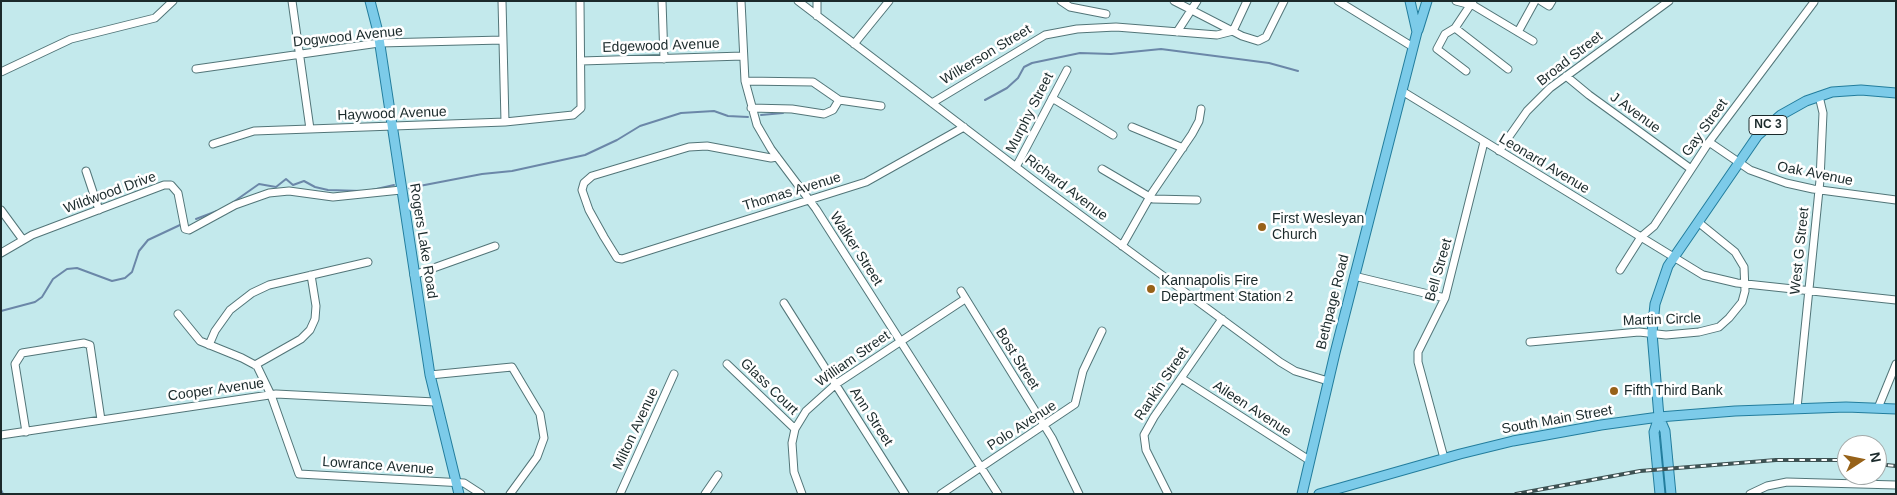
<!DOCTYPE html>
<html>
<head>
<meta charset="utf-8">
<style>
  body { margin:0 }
  #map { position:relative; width:1897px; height:495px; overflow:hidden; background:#c3e9ec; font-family:Arial,sans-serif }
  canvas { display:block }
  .frame { position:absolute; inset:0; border:2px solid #1b2a2b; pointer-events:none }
  .north { position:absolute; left:1837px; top:435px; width:50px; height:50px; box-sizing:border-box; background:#fff; border:1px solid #a4aaaa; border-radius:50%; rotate:79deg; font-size:14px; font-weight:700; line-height:20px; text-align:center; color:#1b2a2b }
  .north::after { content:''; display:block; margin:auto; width:18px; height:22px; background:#976219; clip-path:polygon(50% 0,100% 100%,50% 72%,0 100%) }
</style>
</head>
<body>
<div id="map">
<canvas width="1897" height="495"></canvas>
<div class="frame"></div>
<div class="north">N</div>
</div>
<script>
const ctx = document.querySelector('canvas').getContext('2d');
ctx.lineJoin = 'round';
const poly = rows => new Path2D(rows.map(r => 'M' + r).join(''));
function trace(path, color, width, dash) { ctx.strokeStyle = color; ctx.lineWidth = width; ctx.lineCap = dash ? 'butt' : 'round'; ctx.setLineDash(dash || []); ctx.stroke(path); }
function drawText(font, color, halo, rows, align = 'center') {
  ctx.font = font + ' Arial,sans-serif'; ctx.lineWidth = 5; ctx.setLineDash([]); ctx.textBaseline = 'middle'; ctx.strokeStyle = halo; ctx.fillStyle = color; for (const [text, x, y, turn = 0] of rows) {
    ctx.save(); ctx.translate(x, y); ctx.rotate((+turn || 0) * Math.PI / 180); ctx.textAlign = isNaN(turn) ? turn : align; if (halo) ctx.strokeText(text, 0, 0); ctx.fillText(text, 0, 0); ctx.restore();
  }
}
trace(poly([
  [985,100,1007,88,1018,78,1024,67,1032,63,1080,53,1111,54,1161,49,1269,63,1298,71],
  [761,115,783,113],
  [409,188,482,174,512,171,585,155,617,140,640,126,681,113,714,111,728,116,748,117],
  [372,190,394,185],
  [232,203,259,184,276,187,286,179,293,185,304,181,315,187,328,190,362,191],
  [196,219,217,211],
  [1,311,35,302,42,297,53,279,67,269,77,268,112,281,125,278,132,272,139,251,148,240,180,225],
  [1,490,3,494]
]), '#6b87a8', 2);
const minor = poly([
  [292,1,310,129],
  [502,1,505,122],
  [662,1,664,59],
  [741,1,745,81,757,125,771,149,816,209,998,494],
  [798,1,1041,186,1280,362,1295,371,1328,381],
  [817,1,817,16],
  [1061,1,1070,7,1106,14],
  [1174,1,1242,36,1258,41,1266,37,1284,1],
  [1338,1,1413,47],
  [1456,1,1471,5],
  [1466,1,1533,41],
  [1541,1,1549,6,1552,1],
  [1455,28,1508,69],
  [1177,32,1197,1],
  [1518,32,1535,1],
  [854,44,889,1],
  [581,61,743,56],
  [196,69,379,43,503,40],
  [1466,71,1437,49,1445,34,1455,28,1473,1],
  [1,72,71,39,155,18,173,1],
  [1566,76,1589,95,1691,169],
  [745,81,813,82,839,100,881,106],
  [1402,91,1703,275,1737,283,1896,300],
  [1052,98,1113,135],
  [932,103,1045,35,1077,29,1116,27,1217,35,1233,31,1247,1],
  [751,108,792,109,824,114,833,110,839,100],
  [1132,127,1183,148],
  [1709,142,1750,170,1786,183,1813,189,1896,200],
  [213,144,254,131,505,122,573,115,581,108,580,1],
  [1499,151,1527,111,1550,88,1669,1],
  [777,157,771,158,707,146,689,147,592,176,584,183,582,190,589,210,604,237,617,258,622,259,866,182,964,127],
  [1016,167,1067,70],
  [1102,169,1153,199,1197,200],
  [86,171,99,210],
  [1,210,23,240],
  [1122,246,1152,193,1192,134,1199,121,1201,109],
  [1,253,32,235,164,185,171,185,178,193,185,229,189,230,235,205,269,193,289,191,333,197,401,190],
  [1620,270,1641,237,1654,226,1709,142,1814,2],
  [414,275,495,246],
  [1354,276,1445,298],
  [961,291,1052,438,1079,494],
  [784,303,905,494],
  [178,314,200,341,242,358,257,366,271,395,299,474,464,483,481,494],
  [1530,342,1639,332,1666,335,1699,332,1719,327,1729,318,1742,302,1745,291,1744,267,1735,252,1698,222],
  [209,345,215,331,230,310,252,293,269,285,368,262],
  [727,364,795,429],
  [255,365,301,339,310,330,315,319,316,306,311,275],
  [430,375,512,367,540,414,544,438,537,457,510,494],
  [1181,378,1309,460],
  [1797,408,1820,180,1823,113,1819,96],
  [1878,408,1896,364],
  [26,432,15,364,22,353,84,343,90,345,101,420],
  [1,435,276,394,435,402],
  [1444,458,1418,362,1418,352,1445,298,1484,142],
  [620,494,674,374],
  [705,494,718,475],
  [802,494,794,472,792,443,795,429,806,411,836,384,965,299],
  [941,494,1075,404,1083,371,1102,331],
  [1168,494,1146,450,1144,435,1154,417,1222,319],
  [1750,494,1767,486,1787,482,1896,485]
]);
const major = poly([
  [370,1,378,32,430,375,459,494],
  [1418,30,1427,1],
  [1659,417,1654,432,1660,494],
  [1302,494,1335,353,1417,32,1410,1],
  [1319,494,1460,454,1513,441,1601,425,1659,417,1735,411,1846,407,1896,409],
  [1671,494,1665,431,1659,417,1652,333,1655,304,1668,266,1758,135,1781,115,1806,101,1832,92,1861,90,1896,93]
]);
trace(minor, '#527578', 9);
trace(major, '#227d9d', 11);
trace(minor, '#fff', 7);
trace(major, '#7ccbe9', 9);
const rail = poly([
  [1877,464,1896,466],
  [1516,494,1640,471,1776,460,1847,460]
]);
trace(rail, '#3e5253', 4);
trace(rail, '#fff', 2, [5.5]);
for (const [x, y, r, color] of [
  [1262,227,5,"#976219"],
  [1151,289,5,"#976219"],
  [1614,391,5,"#976219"]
]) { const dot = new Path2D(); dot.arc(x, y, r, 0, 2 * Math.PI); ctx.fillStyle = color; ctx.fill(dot); trace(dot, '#fff', 2); }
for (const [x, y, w] of [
  [1768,125,38]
]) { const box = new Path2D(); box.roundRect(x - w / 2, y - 9.5, w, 19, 4); ctx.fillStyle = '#fff'; ctx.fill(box); trace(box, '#1b2a2b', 1); }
drawText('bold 12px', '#1b2a2b', null, [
  ["NC 3",1768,125]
]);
drawText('14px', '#1b2a2b', '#fff', [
  ["Dogwood Avenue",348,37,-6],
  ["Edgewood Avenue",661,46,-2],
  ["Wilkerson Street",986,55,-31],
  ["Broad Street",1570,59,-38],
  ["Murphy Street",1030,113,-63],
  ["J Avenue",1635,113,36],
  ["Haywood Avenue",392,114,-2],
  ["Gay Street",1705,128,-54],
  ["Leonard Avenue",1544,164,31],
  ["Oak Avenue",1815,174,11],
  ["Richard Avenue",1066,188,37],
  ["Thomas Avenue",792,192,-17],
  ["Wildwood Drive",110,193,-20],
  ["Rogers Lake Road",423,241,81],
  ["Walker Street",856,249,57],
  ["West G Street",1800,251,-84],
  ["Bell Street",1439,270,-74],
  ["Bethpage Road",1333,302,-76],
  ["Martin Circle",1662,320,-2],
  ["William Street",853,359,-35],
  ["Bost Street",1017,359,58],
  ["Rankin Street",1162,384,-56],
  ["Glass Court",769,387,44],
  ["Cooper Avenue",216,390,-8],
  ["Aileen Avenue",1252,409,33],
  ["Ann Street",871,417,57],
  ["South Main Street",1557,420,-10],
  ["Polo Avenue",1022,426,-33],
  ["Milton Avenue",636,429,-65],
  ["Lowrance Avenue",378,466,4]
]);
drawText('14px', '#1b2a2b', '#fff', [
  ["First Wesleyan",1272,219],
  ["Church",1272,235],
  ["Kannapolis Fire",1161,281],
  ["Department Station 2",1161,297],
  ["Fifth Third Bank",1624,391]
], 'left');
</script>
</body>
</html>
